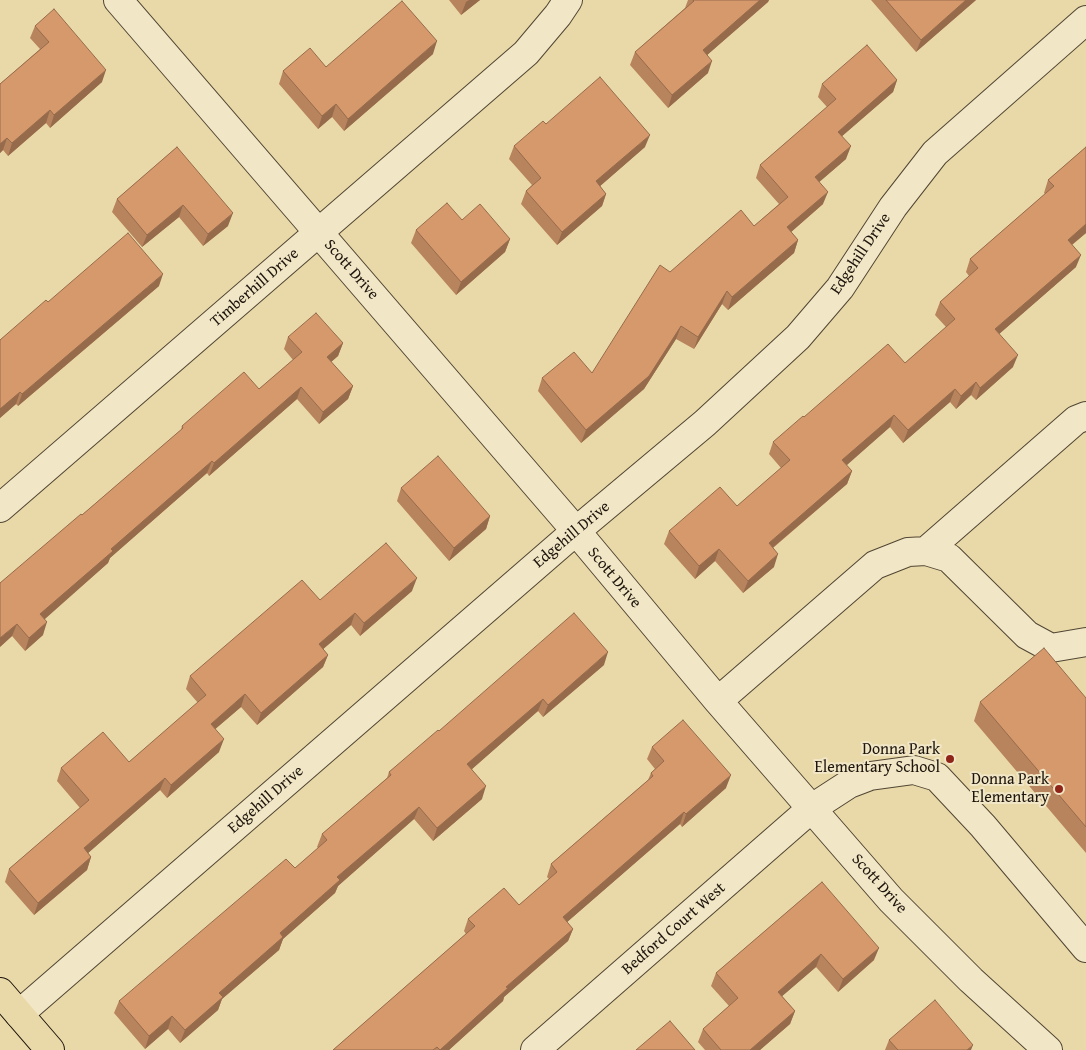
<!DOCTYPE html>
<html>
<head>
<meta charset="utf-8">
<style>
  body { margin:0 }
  canvas { display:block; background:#ead9a8 }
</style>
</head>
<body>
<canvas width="1086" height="1050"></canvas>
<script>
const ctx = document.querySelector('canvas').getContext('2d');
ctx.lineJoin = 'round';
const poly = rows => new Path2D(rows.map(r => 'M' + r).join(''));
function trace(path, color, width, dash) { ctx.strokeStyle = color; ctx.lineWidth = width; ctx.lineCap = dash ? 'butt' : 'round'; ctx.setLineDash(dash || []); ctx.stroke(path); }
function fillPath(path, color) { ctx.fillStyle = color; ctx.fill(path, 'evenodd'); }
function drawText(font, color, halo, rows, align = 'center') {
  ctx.font = font + ' "Gentium Book Plus",serif'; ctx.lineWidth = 4; ctx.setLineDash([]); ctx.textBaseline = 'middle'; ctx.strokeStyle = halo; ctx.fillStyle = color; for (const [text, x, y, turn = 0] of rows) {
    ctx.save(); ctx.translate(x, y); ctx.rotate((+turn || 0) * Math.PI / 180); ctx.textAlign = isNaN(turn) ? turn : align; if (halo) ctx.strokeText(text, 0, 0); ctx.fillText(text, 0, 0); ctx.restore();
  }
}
const minor = poly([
  [118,0,576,531,718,701,891,900,971,980,1048,1050],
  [0,508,526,53,558,15,568,0],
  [926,551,1076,420,1086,416],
  [718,701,875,565,908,552,926,551,949,558,1027,635,1051,648,1086,642],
  [19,1014,576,531,705,423,798,337,840,288,893,207,935,153,1086,20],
  [535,1050,812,808,849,784,870,776,914,770,937,777,983,826,1086,948]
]);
const major = poly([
  [0,992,50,1050]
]);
trace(minor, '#504633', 30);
trace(major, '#1d150c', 30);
trace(minor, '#f1e6c6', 28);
trace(major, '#ead9a8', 28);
fillPath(poly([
  [449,0,480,0,461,15],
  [688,0,769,0,768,2,707,55,708,73,668,108,630,65,635,52,685,8],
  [871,0,976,0,916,52],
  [35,26,102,82,50,128,46,123,8,156,3,150,0,153,0,84,40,49,30,38],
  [433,54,344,131,332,117,318,129,279,84,283,71],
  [897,80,893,92,842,136,846,159,819,182,823,204,791,232,798,240,794,253,728,310,722,304,694,349,676,339,644,389,581,443,538,391,542,378,592,373,670,272,754,226,779,204,756,178,760,165,827,107,818,97,822,84],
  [546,124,645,147,600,186,606,194,602,206,557,245,521,204,526,191,532,185,509,159,514,146],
  [177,147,228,226,203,246,179,217,142,247,112,212,117,199],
  [1086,147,1086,233,1072,245,1076,267,999,334,1013,367,976,400,971,395,956,409,950,402,903,443,890,427,846,465,852,471,847,484,773,548,774,567,743,593,715,561,695,579,664,544,669,531,737,506,781,468,769,454,773,442,804,417,905,363,946,327,935,315,940,302,969,276,966,272,970,259,1045,194,1044,193,1048,180],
  [462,220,510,239,505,252,456,295,411,243,416,230],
  [159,286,18,406,16,404,0,418,0,340,48,302],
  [288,337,343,343,338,356,331,362,353,386,348,399,319,424,297,399,209,476,207,473,110,558,108,563,44,619,43,635,25,651,12,636,0,647,82,515,181,430,182,426,259,389,293,360,284,349],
  [401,488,490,516,486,529,449,561,397,501],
  [412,591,360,636,351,625,323,649,328,655,323,667,257,725,241,707,215,729,219,752,167,798,160,790,88,853,91,857,87,870,34,915,5,882,9,869,80,808,57,781,61,768,129,762,198,703,186,689,190,676,320,600],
  [604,665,543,717,538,711,472,769,482,799,433,841,414,819,338,886,335,893,283,939,279,950,222,999,218,1010,180,1043,168,1029,145,1049,114,1013,119,1001,295,868,318,848,317,847,322,834,387,778,389,772,439,731],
  [1086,698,1086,853,974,721,980,702],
  [652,747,726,788,682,827,680,824,567,922,573,929,568,941,504,997,503,1001,449,1050,333,1050,466,934,464,931,468,919,519,905,549,879,547,877,551,864,648,780,651,773,655,769,647,759],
  [822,882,874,960,838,992,816,967,782,996,795,1011,790,1024,760,1050,705,1050,698,1042,703,1029,729,1006,711,986,716,973],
  [889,1040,971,1050,885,1050]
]), '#b8845d');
fillPath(poly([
  [469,0,480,0,461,15,466,2],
  [760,0,769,0,768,2,698,63,703,50],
  [966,0,976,0,916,52,921,40],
  [437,41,433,54,344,131,348,119],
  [712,61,708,73,668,108,672,95],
  [106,70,102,82,50,128,54,115],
  [897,80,893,92,833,144,838,132],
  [336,104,332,117,318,129,322,116],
  [50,110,46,123,8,156,12,143],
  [650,135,645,147,591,194,596,181],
  [7,138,3,150,0,153,0,144],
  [851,146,846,159,810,190,815,177],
  [828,192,823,204,782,240,787,227],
  [606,194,602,206,557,245,562,232],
  [183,205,179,217,142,247,147,235],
  [233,213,228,226,203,246,208,234],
  [1086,224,1086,233,1063,252,1068,240],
  [510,239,505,252,456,295,461,282],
  [798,240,794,253,728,310,732,297],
  [1081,255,1076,267,990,342,995,329],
  [163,274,159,286,18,406,22,394],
  [727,291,722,304,694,349,698,337],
  [681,326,676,339,644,389,581,443,586,430],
  [343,343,338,356,323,369,327,357],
  [1018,355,1013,367,976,400,980,388],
  [976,382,971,395,956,409,961,396],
  [353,386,348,399,319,424,323,412],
  [301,387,297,399,209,476,214,463],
  [955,389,950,402,903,443,908,430],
  [20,392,16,404,0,418,0,409],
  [894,415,890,427,838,473,842,460],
  [212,461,207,473,110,558,108,563,36,627,40,614,111,549],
  [852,471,847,484,764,555,769,543],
  [490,516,486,529,449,561,454,548],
  [719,549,715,561,695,579,699,566],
  [778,554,774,567,743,593,748,581],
  [417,578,412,591,360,636,364,623],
  [355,613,351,625,314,657,319,644],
  [47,622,43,635,25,651,29,638],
  [17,624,12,636,0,647,0,638],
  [608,652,604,665,543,717,548,705],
  [328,655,323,667,257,725,261,713],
  [245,694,241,707,206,737,211,724],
  [543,699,538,711,463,777,467,764],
  [224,739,219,752,167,798,171,785],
  [731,775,726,788,682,827,686,814],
  [165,778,160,790,79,861,84,848],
  [486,786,482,799,433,841,437,828],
  [419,807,414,819,338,886,335,893,283,939,279,950,222,999,218,1010,180,1043,185,1030,219,993,280,933,337,877],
  [684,812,680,824,558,930,563,917],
  [91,857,87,870,34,915,38,903],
  [573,929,568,941,504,997,503,1001,449,1050,440,1050,505,990,506,987],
  [879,948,874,960,838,992,843,979],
  [821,954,816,967,773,1004,778,992],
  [795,1011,790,1024,760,1050,750,1050],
  [172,1016,168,1029,145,1049,149,1036],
  [973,1045,971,1050,967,1050]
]), '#966b4c');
const building = poly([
  [693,0,760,0,703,50,712,61,672,95,635,52,694,1,693,0],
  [886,0,966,0,921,40,886,0],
  [402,1,437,41,348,119,336,104,322,116,283,71,310,48,326,67,402,1],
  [54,9,106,70,54,115,50,110,12,143,7,138,0,144,0,84,49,42,35,26,54,9],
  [867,45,897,80,838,132,851,146,815,177,828,192,787,227,798,240,732,297,727,291,698,337,681,326,649,376,586,430,542,378,574,352,592,373,660,265,670,272,741,210,754,226,788,197,760,165,836,99,822,84,867,45],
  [600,77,650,135,596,181,606,194,562,232,526,191,541,178,514,146,543,121,546,124,600,77],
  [177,147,233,213,208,234,183,205,147,235,117,199,177,147],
  [1086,147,1086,224,1068,240,1081,255,995,329,1018,355,980,388,976,382,961,396,955,389,908,430,894,415,842,460,852,471,769,543,778,554,748,581,719,549,699,566,669,531,720,487,737,506,790,460,773,442,803,416,804,417,888,344,905,363,955,319,940,302,978,268,970,259,1054,186,1048,180,1086,147],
  [447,203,462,220,480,204,510,239,461,282,416,230,447,203],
  [128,233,163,274,22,394,20,392,0,409,0,340,46,300,48,302,128,233],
  [316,313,343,343,327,357,353,386,323,412,301,387,214,463,212,461,111,549,113,551,40,614,47,622,29,638,17,624,0,638,0,583,81,514,82,515,183,428,182,426,244,372,259,389,302,352,288,337,316,313],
  [438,456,490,516,454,548,401,488,438,456],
  [386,543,417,578,364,623,355,613,319,644,328,655,261,713,245,694,211,724,224,739,171,785,165,778,84,848,91,857,38,903,9,869,89,800,61,768,103,732,129,762,206,695,190,676,302,580,320,600,386,543],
  [574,613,608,652,548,705,543,699,467,764,486,786,437,828,419,807,337,877,340,880,280,933,283,937,219,993,223,997,185,1030,172,1016,149,1036,119,1001,286,859,295,868,327,840,322,834,391,775,389,772,438,730,439,731,574,613],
  [1044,648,1086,698,1086,827,980,702,1044,648],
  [683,720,731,775,686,814,684,812,563,917,573,929,506,987,508,988,440,1050,437,1047,433,1050,333,1050,475,926,468,919,504,888,519,905,557,872,551,864,653,776,651,773,664,761,652,747,683,720],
  [822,882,879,948,843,979,821,954,778,992,795,1011,750,1050,721,1050,703,1029,738,998,716,973,822,882],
  [935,1000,973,1045,967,1050,898,1050,889,1040,935,1000],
  [670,1021,695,1050,636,1050,670,1021]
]);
fillPath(building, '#d6996c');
trace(building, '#966b4c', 1);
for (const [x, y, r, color] of [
  [950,759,5,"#8f2418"],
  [1059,789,5,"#8f2418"]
]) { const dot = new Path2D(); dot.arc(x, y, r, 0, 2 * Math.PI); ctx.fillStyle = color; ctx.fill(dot); trace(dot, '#f1e6c6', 2); }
drawText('16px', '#1d150c', '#f1e6c6', [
  ["Edgehill Drive",861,254,-56],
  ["Scott Drive",351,270,49],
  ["Timberhill Drive",255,288,-41],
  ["Edgehill Drive",572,535,-40],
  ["Scott Drive",614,578,50],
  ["Edgehill Drive",266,800,-41],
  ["Scott Drive",879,884,48],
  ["Bedford Court West",674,929,-41]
]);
drawText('16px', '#1d150c', '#f1e6c6', [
  ["Donna Park",940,750],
  ["Elementary School",940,768],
  ["Donna Park",1049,780],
  ["Elementary",1049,798]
], 'right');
</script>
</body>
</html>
